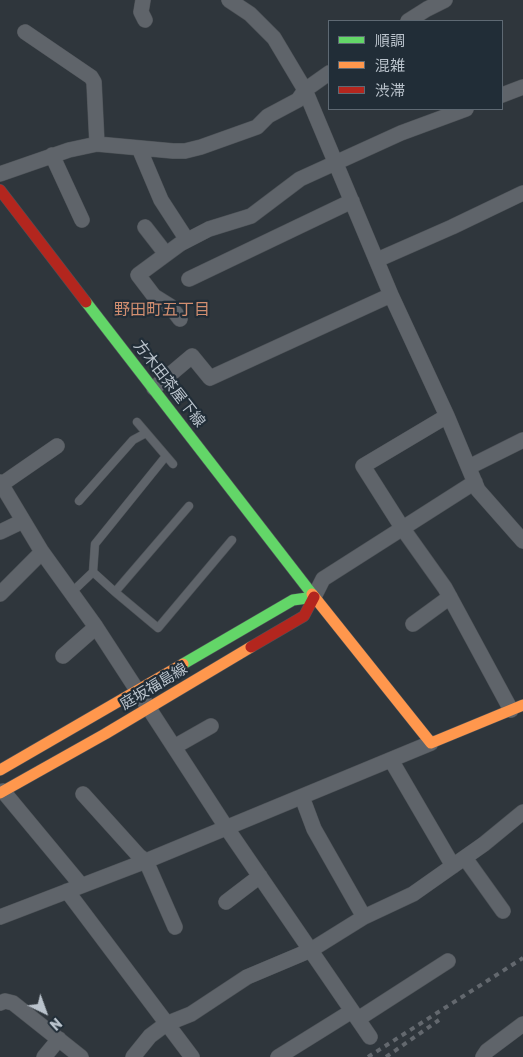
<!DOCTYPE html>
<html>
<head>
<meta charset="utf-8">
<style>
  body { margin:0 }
  #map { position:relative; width:523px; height:1057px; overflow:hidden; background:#2f363c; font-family:Rubik,"Noto Sans JP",sans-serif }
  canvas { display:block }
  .legend { position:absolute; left:328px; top:20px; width:175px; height:90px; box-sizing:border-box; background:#212d37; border:1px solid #5e6973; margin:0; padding:6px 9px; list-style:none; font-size:15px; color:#bac3cc }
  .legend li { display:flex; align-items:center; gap:10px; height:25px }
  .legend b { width:25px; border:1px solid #5e6973 }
  .north { position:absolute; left:20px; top:987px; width:50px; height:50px; -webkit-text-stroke:4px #212d37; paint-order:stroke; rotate:138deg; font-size:14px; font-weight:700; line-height:20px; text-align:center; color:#bac3cc }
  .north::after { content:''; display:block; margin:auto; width:18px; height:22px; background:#bac3cc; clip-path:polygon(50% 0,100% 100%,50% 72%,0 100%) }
</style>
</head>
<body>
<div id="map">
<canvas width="523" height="1057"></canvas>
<ul class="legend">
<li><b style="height:6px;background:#63d668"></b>順調</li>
<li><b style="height:6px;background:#ff974d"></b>混雑</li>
<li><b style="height:6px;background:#b3261e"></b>渋滞</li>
</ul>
<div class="north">N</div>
</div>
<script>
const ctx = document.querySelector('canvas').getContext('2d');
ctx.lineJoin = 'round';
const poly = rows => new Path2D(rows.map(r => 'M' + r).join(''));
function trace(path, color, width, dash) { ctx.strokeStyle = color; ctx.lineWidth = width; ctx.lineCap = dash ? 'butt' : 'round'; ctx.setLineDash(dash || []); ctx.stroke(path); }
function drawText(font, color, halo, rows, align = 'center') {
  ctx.font = font + ' Rubik,"Noto Sans JP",sans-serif'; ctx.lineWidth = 4.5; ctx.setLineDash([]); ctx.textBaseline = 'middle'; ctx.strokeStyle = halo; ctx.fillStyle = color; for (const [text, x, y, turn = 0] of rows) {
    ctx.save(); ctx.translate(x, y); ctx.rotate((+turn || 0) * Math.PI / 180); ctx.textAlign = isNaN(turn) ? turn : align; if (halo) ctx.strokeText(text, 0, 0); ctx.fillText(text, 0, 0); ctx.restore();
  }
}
const lane = poly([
  [137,422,173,464],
  [79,501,133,440,146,433],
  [93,572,115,592,158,628,232,540],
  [115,592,189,506],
  [71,593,93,572,95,544,166,456]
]);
const street = poly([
  [143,0,141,12,145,20],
  [229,0,250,14,274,38,305,90,391,295,447,416,478,490,523,541],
  [408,21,427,9,445,0],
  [25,32,91,77,94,82,97,144],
  [502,95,523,87],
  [139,148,161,200,187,240],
  [52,155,82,220],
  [0,174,69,150,97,144,173,151,185,151,201,147,257,127,268,116,298,100,305,90,329,73],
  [145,227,166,254],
  [377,260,452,227,523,193],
  [189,279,352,201],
  [180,319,170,306,154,296,138,275,180,244,209,229,251,216,300,179,401,133,466,109],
  [154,388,192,356,210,378,391,295],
  [447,416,363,466,403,529,445,588,511,710],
  [469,467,523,440],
  [0,482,42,552,96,627,226,827,370,1037],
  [2,484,57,446],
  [0,532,23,521],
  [0,594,42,552],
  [314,597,323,579,475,482],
  [413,624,450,597],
  [63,656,96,627],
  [174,747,211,726],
  [391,760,453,866],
  [3,791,81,885],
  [83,794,139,856,146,861,175,927],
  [302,797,314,829,364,917],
  [465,858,503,911],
  [67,891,192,1057],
  [226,902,260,876],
  [0,917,146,861,431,743],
  [0,1003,5,1001,13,1003,81,1057],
  [358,1019,448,961],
  [44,1057,59,1039],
  [133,1057,150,1036,166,1024,191,1014,247,977,311,950,364,917,413,894,484,844,523,812],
  [278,1057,352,1011],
  [483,1057,487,1051,523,1024]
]);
const fast = poly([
  [86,302,312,594],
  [183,664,293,600,314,597]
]);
const slow = poly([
  [312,594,431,743,523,705],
  [0,770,183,664],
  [0,793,105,734,251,647]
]);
const jam = poly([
  [0,190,86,302],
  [251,647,304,616,314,597]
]);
trace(lane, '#4d5257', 9);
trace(street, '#4d5257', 16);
trace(fast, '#4d5257', 12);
trace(slow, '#4d5257', 12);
trace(jam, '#4d5257', 12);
trace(lane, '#5f646a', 8);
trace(street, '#5f646a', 15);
trace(fast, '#63d668', 11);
trace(slow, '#ff974d', 11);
trace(jam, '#b3261e', 11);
trace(poly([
  [368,1057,523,958],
  [386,1057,439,1020]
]), '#63686e', 4, [5, 5]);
drawText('15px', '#bac3cc', '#212d37', [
  ["方木田茶屋下線",169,384,52],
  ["庭坂福島線",154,687,-31]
]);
drawText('16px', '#d18e70', '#212d37', [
  ["野田町五丁目",162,310]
]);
</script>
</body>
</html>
